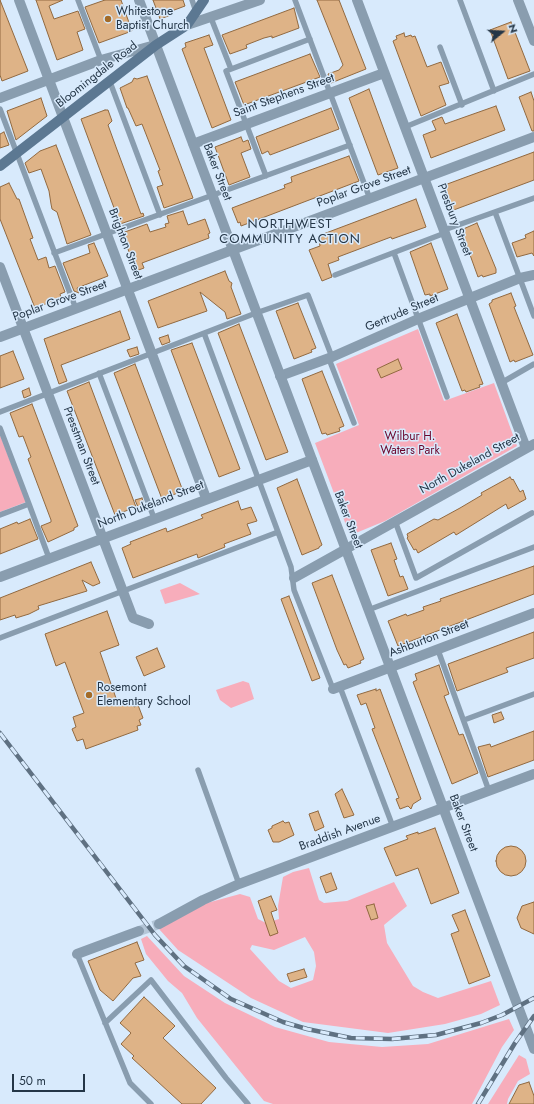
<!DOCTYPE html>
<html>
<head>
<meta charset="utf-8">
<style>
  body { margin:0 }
  #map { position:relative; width:534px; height:1104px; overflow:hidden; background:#d8eafc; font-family:Jost,sans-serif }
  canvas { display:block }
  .north { position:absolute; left:482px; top:12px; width:40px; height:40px; -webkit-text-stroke:3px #d8eafc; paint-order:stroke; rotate:72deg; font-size:11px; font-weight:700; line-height:16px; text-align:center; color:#243647 }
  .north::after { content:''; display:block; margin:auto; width:14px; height:18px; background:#243647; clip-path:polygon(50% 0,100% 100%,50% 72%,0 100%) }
  .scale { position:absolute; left:12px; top:1074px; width:73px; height:18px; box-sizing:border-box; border:2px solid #243647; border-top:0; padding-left:5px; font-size:12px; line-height:14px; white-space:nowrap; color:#243647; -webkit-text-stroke:3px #d8eafc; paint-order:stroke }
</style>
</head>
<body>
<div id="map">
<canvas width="534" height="1104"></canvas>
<div class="north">N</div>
<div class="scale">50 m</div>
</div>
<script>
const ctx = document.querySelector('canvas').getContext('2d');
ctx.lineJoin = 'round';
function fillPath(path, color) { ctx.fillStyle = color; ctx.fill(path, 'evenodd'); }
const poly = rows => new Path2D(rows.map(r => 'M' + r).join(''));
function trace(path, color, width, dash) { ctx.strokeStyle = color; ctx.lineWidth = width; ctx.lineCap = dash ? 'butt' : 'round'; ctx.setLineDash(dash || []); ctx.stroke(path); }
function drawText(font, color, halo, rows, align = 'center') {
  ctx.font = font + ' Jost,sans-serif'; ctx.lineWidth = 3; ctx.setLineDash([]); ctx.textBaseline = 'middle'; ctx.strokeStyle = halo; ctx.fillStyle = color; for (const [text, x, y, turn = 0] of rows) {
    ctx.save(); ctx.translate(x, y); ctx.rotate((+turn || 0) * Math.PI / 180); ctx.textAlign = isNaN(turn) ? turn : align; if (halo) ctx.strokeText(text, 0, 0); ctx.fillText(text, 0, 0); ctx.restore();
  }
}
fillPath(poly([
  [418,329,444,401,494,383,517,446,385,521,351,535,349,533,315,443,359,425,336,364],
  [0,435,26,502,0,512],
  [180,583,200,594,165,604,160,590],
  [243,681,249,683,254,699,231,708,220,700,216,690],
  [309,868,319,900,324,903,347,901,394,882,407,906,384,925,387,943,413,986,423,992,438,998,491,981,500,1005,481,1014,445,1024,388,1033,303,1022,251,998,178,950,159,929,207,903,240,894,250,897,258,919,266,923,279,919,278,906,283,877,293,872],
  [305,937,314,952,316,966,313,980,291,988,279,981,250,949,252,945,274,950],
  [147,936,184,976,225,1003,275,1027,329,1042,382,1047,428,1044,509,1019,514,1030,502,1047,472,1104,273,1104,264,1101,197,1018,182,993,168,981,146,954,141,939],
  [519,1055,526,1059,530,1074,518,1081,508,1099,507,1104,488,1104]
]), '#f7adbb');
const building = poly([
  [0,0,28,71,2,81,0,75,0,0],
  [36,0,63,0,49,6,54,19,78,11,85,29,77,32,83,50,57,60,36,0],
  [105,0,121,0,132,31,99,43,85,7,105,0],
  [153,0,183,0,185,6,169,12,171,15,160,19,153,0],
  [317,0,339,0,366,69,331,83,328,74,339,70,343,65,317,0],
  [294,8,299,28,272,38,272,36,264,38,246,45,247,48,230,54,222,35,294,8],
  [511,22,530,71,508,79,490,30,511,22],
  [404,33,405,37,411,35,412,37,415,36,427,67,441,62,449,83,439,86,446,105,421,116,393,41,397,39,396,36,404,33],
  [209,35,213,45,204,48,231,120,212,128,182,49,186,47,185,43,209,35],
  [310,54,320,77,244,105,235,82,310,54],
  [147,76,193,198,164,208,157,187,163,185,158,171,160,170,142,124,136,126,128,108,127,108,120,88,132,82,134,78,137,79,147,76],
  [369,89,398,168,378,175,349,98,369,89],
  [531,92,534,101,534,131,532,131,519,97,531,92],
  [41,98,47,116,16,140,7,111,41,98],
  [496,106,505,130,431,158,423,135,436,130,432,121,442,117,445,124,496,106],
  [331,108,339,129,270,155,268,151,262,154,256,137,331,108],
  [105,110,108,110,112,121,108,125,116,147,141,214,143,213,144,216,120,224,81,119,105,110],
  [4,132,9,145,0,148,0,134,4,132],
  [241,137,243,142,248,140,251,149,241,153,250,177,229,185,215,147,241,137],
  [56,145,91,235,67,244,57,212,52,209,51,204,49,191,41,169,29,173,25,163,40,151,56,145],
  [534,152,534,180,451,211,448,201,444,200,446,197,442,186,534,152],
  [349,156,359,181,241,226,240,222,238,223,232,208,285,188,284,185,292,182,291,177,349,156],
  [9,183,17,199,19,199,33,238,30,239,38,260,46,257,49,268,55,266,65,292,60,294,61,298,35,308,0,219,0,187,9,183],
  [416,199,426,227,392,239,391,237,338,257,339,260,328,264,332,277,322,281,309,250,320,246,318,236,416,199],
  [183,211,188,225,205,219,210,233,208,234,209,238,142,263,144,268,136,271,122,233,147,224,150,232,166,227,165,224,169,223,167,216,183,211],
  [477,223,496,269,496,273,483,277,482,275,478,277,461,230,477,223],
  [534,231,534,256,532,253,517,257,512,243,526,238,525,235,534,231],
  [94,243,108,276,77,288,79,293,74,291,63,263,90,253,88,245,94,243],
  [431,243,448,289,430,296,430,294,425,295,410,252,431,243],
  [225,271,229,281,232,283,231,287,241,314,227,319,225,312,200,292,207,311,158,328,148,301,225,271],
  [511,293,516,306,514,307,533,355,515,362,514,360,510,362,489,304,492,302,492,300,511,293],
  [298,303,316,348,311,350,312,352,294,359,276,311,298,303],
  [120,311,130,339,61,365,67,381,59,384,44,339,120,311],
  [457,314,483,384,479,385,480,387,466,392,465,390,462,391,436,323,457,314],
  [239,324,288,452,266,460,218,333,239,324],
  [168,335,170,342,162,345,159,338,168,335],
  [192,343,240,469,219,477,171,350,192,343],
  [137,347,139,354,130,357,127,350,137,347],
  [13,351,24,379,0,388,0,356,13,351],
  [398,359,402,369,381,378,377,369,398,359],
  [135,364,183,491,162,499,114,373,135,364],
  [322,371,344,426,339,428,340,431,327,435,326,433,322,434,302,379,322,371],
  [89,382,136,507,115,515,67,391,89,382],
  [29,388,31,395,24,398,22,391,29,388],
  [32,404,78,526,74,528,74,530,48,542,41,526,51,522,51,520,28,459,31,457,23,436,19,437,10,413,32,404],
  [510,477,512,480,513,479,520,492,523,490,526,499,508,509,506,504,456,535,454,532,418,553,416,549,414,550,407,538,408,537,407,534,434,519,438,520,460,508,482,495,481,493,510,477],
  [297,479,322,545,319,547,319,548,302,555,277,488,297,479],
  [142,498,144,505,138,507,135,500,142,498],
  [238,501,241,510,251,507,257,521,247,524,251,534,224,544,225,547,198,558,197,554,133,578,122,548,131,544,130,542,166,528,167,532,203,518,201,515,238,501],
  [30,519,38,539,0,554,0,529,17,522,18,524,30,519],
  [391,543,397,559,394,560,400,577,403,576,408,589,388,596,371,550,391,543],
  [91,562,100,583,93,586,82,580,87,591,38,606,39,609,29,614,16,618,15,615,0,620,0,598,91,562],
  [534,566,534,594,398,646,388,621,406,614,407,616,424,610,423,607,441,601,440,599,534,566],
  [332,575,364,659,360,661,361,663,348,668,346,664,344,665,337,650,312,583,332,575],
  [289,596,320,678,312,681,281,599,289,596],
  [107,611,119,645,100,652,118,704,131,699,134,707,138,705,143,718,139,720,141,725,137,726,138,730,86,749,83,739,77,741,72,729,76,727,73,717,84,713,65,662,56,666,45,634,107,611],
  [534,632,534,658,506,668,508,672,457,691,448,664,534,632],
  [157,648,165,667,144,676,136,657,157,648],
  [439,665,449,694,444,696,459,735,463,734,478,773,452,784,413,682,417,680,415,674,439,665],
  [376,689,376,691,380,689,421,799,413,804,411,809,408,806,400,809,396,799,399,798,372,729,375,728,366,703,361,705,357,695,376,689],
  [501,712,504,719,494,723,492,715,501,712],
  [534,731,534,760,488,777,478,747,490,744,491,747,534,731],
  [342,789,354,815,344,818,335,794,342,789],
  [318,811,324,827,315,831,309,814,318,811],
  [283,821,285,823,289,822,294,835,279,842,273,842,268,830,272,828,272,826,283,821],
  [435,828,459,893,431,904,418,868,396,876,384,848,408,839,406,836,418,832,418,834,435,828],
  '496 861a15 15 0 1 1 30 0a15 15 0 1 1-30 0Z',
  [331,873,337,889,326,893,320,877,331,873],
  [271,896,277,910,271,912,278,933,270,936,258,901,271,896],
  [534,902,534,934,521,928,517,918,522,906,534,902],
  [374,904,378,918,371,920,366,906,374,904],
  [465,910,490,976,469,984,451,934,459,931,452,915,465,910],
  [137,942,144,960,135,963,141,976,133,978,113,1001,100,990,88,961,137,942],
  [304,969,307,977,290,982,287,974,304,969],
  [144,997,175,1026,163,1038,216,1088,201,1104,182,1104,132,1058,134,1056,121,1044,131,1033,120,1023,144,997],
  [529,1082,534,1096,534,1104,509,1104,519,1085,529,1082]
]);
fillPath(building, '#deb387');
trace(building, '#916940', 1);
trace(poly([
  [139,931,159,924]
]), '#b4c6d8', 10, [10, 5]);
trace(poly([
  [78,0,101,60],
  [192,0,196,12],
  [295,0,370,199],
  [460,0,494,91],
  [211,18,231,69],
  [440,47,462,105],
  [110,82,160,215],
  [0,109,76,309],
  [405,127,534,74],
  [266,176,226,71,310,39],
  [495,212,534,316],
  [444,230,534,198],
  [54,253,350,145],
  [394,253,447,397],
  [335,275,445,233],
  [204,333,291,567,294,590,333,689],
  [329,359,354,423],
  [99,373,154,518],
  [501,383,534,364],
  [0,412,256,313,308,295,332,357],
  [0,428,29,504,0,515],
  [29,504,49,558],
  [395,521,416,578,532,513],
  [368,610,534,547],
  [0,638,278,532],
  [438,650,489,791],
  [340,687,393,827],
  [464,720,534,694],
  [198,770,239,884],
  [77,954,130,1083,151,1104],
  [105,1023,151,980,226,1078,248,1104]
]), '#899daf', 5.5);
trace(poly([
  [19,0,206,498],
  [139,0,233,250],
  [357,0,526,448],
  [518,0,534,41],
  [187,25,260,0],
  [0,98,101,60,155,45],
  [193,144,384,73],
  [0,267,133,618,149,624],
  [280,376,332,357,418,319,520,278,534,275],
  [0,577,312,460],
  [294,578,534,444],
  [333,689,534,613],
  [159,924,203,900,239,884,534,774],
  [77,954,139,931]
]), '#899daf', 10);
trace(poly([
  [233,250,534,1049],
  [0,337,534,137]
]), '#899daf', 10);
trace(poly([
  [0,166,156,45,187,25,204,0]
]), '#5c7892', 10);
const rail = poly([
  [0,733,155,935,184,966,231,999,283,1022,307,1029,351,1038,392,1039,436,1035,481,1023,502,1015,534,998],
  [478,1104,515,1043,534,1016]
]);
trace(rail, '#5f7182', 4.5);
trace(rail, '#d8eafc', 3, [9]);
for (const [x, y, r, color] of [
  [108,19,4,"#a36b28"],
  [89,695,4,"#a36b28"]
]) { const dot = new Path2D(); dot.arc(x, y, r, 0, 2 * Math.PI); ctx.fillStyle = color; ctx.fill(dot); trace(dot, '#d8eafc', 1.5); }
drawText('12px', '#243647', '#d8eafc', [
  ["Whitestone",116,12],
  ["Baptist Church",116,26],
  ["Rosemont",97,688],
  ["Elementary School",97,702]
], 'left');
drawText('12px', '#243647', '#d8eafc', [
  ["Bloomingdale Road",97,75,-38],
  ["Saint Stephens Street",284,96,-20],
  ["Baker Street",217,172,69],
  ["Poplar Grove Street",364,187,-20],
  ["Presbury Street",454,220,69],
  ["Brighton Street",125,244,69],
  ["Poplar Grove Street",60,301,-20],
  ["Gertrude Street",402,313,-23],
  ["Presstman Street",81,446,69],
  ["North Dukeland Street",470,464,-29],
  ["North Dukeland Street",151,505,-21],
  ["Baker Street",348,520,69],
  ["Ashburton Street",429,639,-21],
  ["Baker Street",463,823,69],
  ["Braddish Avenue",340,833,-20]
]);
drawText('12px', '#6a052c', '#d8eafc', [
  ["Wilbur H.",410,437],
  ["Waters Park",410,451]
]);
ctx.letterSpacing = '1px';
drawText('13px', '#243647', '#d8eafc', [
  ["NORTHWEST",290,225],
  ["COMMUNITY ACTION",290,240]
]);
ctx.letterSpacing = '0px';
</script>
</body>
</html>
